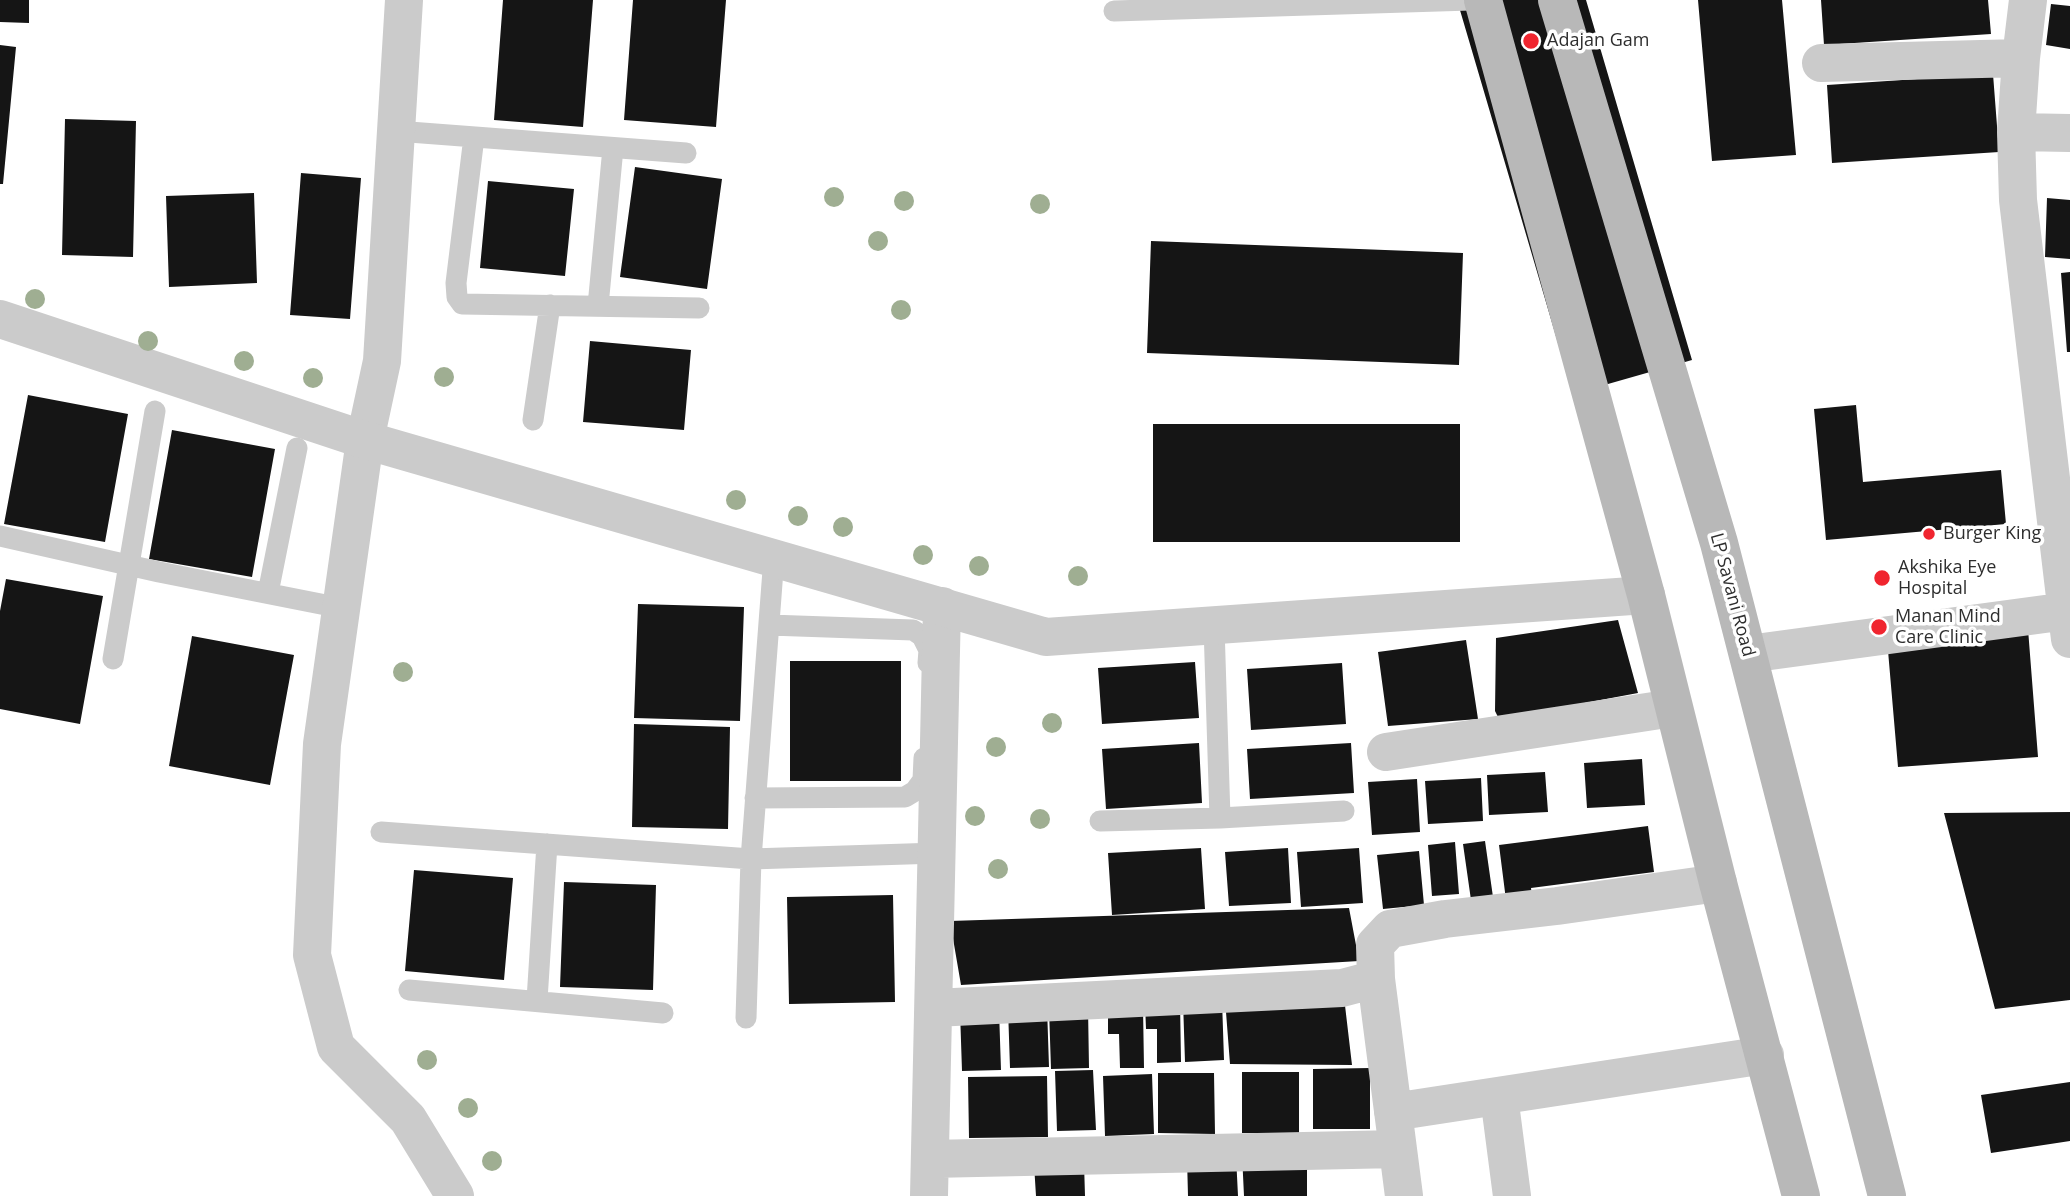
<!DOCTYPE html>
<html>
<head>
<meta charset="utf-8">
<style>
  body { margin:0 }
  canvas { display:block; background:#fff }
</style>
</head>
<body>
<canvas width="2070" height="1196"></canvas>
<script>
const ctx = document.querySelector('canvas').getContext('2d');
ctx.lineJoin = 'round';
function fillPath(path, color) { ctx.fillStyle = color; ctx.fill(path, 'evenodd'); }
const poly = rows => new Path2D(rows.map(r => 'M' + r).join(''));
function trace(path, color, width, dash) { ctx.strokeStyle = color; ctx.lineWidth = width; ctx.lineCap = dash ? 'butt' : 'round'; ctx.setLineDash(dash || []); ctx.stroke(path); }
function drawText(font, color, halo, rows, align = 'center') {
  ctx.font = font + ' "Open Sans",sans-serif'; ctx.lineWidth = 7; ctx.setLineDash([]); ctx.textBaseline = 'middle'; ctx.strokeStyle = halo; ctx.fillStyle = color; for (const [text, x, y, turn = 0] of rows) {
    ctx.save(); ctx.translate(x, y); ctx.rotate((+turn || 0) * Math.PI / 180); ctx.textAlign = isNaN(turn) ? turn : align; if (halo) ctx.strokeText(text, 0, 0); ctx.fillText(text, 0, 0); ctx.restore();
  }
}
fillPath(poly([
  [0,0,29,0,29,23,0,22],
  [503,0,593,0,583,127,494,120],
  [633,0,726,0,716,127,624,120],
  [1457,0,1586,0,1692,360,1573,394],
  [1698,0,1782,0,1796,155,1712,161],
  [1821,0,1988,0,1991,34,1824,45],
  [2051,4,2070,6,2070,49,2046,45],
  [0,45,16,47,3,184,0,184],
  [1993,74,1999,152,1832,163,1827,85],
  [65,119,136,121,133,257,62,255],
  [635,167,722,179,707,289,620,277],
  [301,173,361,178,350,319,290,315],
  [488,181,574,189,565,276,480,268],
  [254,193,257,283,169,287,166,196],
  [2047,198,2070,200,2070,259,2045,257],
  [1151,241,1463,253,1459,365,1147,353],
  [2070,272,2070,352,2067,352,2061,273],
  [590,341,691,350,684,430,583,422],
  [28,395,128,414,105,542,4,524],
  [1856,405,1863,482,2001,470,2006,524,1826,540,1814,409],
  [1153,424,1460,424,1460,542,1153,542],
  [172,430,275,449,252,577,149,559],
  [6,579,103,596,80,724,0,709,0,611],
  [638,604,744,607,740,721,634,718],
  [1618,620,1638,693,1499,719,1495,711,1496,638],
  [2028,629,2038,757,1898,767,1887,639],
  [192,636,294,655,270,785,169,766],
  [1466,640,1478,719,1388,726,1378,652],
  [790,661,901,661,901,781,790,781],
  [1195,662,1199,718,1102,724,1098,668],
  [1342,663,1346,724,1251,730,1247,669],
  [634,724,730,727,728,829,632,827],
  [1199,743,1202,803,1106,809,1102,749],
  [1351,743,1354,793,1250,799,1247,749],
  [1642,759,1645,805,1587,808,1584,763],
  [1545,772,1548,812,1489,815,1487,775],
  [1481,778,1483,821,1428,824,1425,781],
  [1417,779,1420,832,1372,835,1368,782],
  [2070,812,2070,1000,1995,1009,1944,813],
  [1648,826,1654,872,1531,888,1532,896,1506,900,1499,845],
  [1485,841,1493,897,1471,900,1463,844],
  [1455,842,1459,894,1432,896,1428,845],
  [1201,848,1205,909,1112,915,1108,853],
  [1288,848,1291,903,1229,906,1225,852],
  [1359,848,1363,903,1301,907,1297,852],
  [1419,851,1424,905,1383,909,1377,855],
  [414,870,513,878,504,980,405,971],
  [564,882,656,885,653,990,560,987],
  [893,895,895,1002,789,1004,787,897],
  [1349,908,1359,961,961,985,950,921],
  [1344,997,1352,1065,1230,1064,1225,999],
  [1222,1000,1224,1060,1185,1062,1183,1001],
  [1180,1001,1181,1062,1157,1063,1157,1029,1146,1029,1145,1003],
  [1047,1007,1049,1067,1010,1068,1008,1008],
  [1088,1007,1089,1068,1051,1069,1049,1009],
  [1143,1007,1144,1068,1120,1068,1119,1034,1108,1034,1108,1008],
  [999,1010,1001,1070,962,1071,960,1011],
  [1370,1068,1370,1129,1313,1129,1313,1069],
  [1093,1070,1096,1130,1057,1131,1055,1071],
  [1242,1072,1299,1072,1299,1133,1242,1133],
  [1158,1073,1214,1073,1215,1134,1158,1133],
  [1152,1074,1154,1134,1105,1136,1103,1076],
  [1047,1076,1048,1137,969,1138,968,1077],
  [2070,1082,2070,1141,1991,1153,1981,1095],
  [1242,1154,1307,1156,1307,1196,1244,1196],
  [1236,1156,1238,1196,1188,1196,1187,1158],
  [1084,1163,1085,1196,1036,1196,1034,1164]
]), '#151515');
trace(poly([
  [1114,11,1471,0],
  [396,131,686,153],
  [474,137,456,283,457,297,462,304,699,308],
  [598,306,613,148],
  [533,420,550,305],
  [0,536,159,572,341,608],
  [268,593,297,448],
  [769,625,913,630,922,636,929,650,928,663],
  [1214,626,1220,818],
  [113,659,155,411],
  [755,798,905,797,915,791,923,780,924,758],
  [1100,821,1220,818,1344,811],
  [381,832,751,859,938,853],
  [409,990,663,1013],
  [537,1000,547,844],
  [746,1018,751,859,774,557]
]), '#cbcbcb', 21);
trace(poly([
  [404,0,382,361,365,440,322,744,312,955,336,1047,408,1119,455,1196],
  [2028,0,2021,58,2016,132,2018,200,2070,639],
  [1821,63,2021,58],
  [2016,132,2070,133],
  [1748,654,2067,611],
  [1386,752,1673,708],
  [1376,979,1375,945,1390,929,1445,919,1557,906,1718,883],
  [934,1008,1342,988,1376,979,1404,1196],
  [1499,1096,1512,1196],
  [1393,1112,1765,1055],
  [930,1159,1398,1149],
  [929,1196,942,606]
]), '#cbcbcb', 38);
trace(poly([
  [0,319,365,440,1046,637,1646,595]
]), '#cbcbcb', 38);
trace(poly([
  [1483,0,1646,595,1718,883,1801,1196],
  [1557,0,1719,543,1887,1196]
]), '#b8b8b8', 38);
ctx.fillStyle = '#9fae92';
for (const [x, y] of [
  [834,197],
  [904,201],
  [1040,204],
  [878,241],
  [35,299],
  [901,310],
  [148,341],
  [244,361],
  [444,377],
  [313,378],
  [736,500],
  [798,516],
  [843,527],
  [923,555],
  [979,566],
  [1078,576],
  [403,672],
  [1052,723],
  [996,747],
  [975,816],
  [1040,819],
  [998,869],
  [427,1060],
  [468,1108],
  [492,1161]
]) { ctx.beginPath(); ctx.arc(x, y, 10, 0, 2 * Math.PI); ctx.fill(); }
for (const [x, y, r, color] of [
  [1531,41,9,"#f0252f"],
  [1929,534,7,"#f0252f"],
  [1882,578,9,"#f0252f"],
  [1879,627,9,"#f0252f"]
]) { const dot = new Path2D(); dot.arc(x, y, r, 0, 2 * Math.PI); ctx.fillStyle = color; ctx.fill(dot); trace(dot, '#fff', 2.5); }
drawText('18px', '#2e2e2e', '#fff', [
  ["Adajan Gam",1547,41],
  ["Burger King",1943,534],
  ["Akshika Eye",1898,568],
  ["Hospital",1898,589],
  ["Manan Mind",1895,617],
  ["Care Clinic",1895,638]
], 'left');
drawText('18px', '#2e2e2e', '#fff', [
  ["LP Savani Road",1732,595,75]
]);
</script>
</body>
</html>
